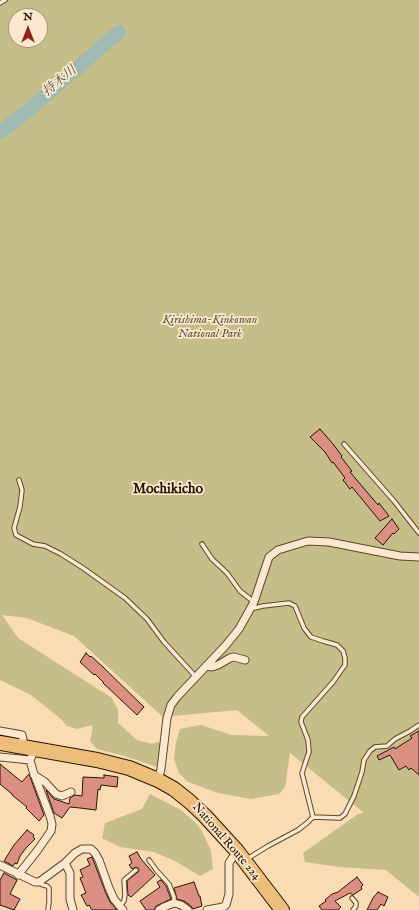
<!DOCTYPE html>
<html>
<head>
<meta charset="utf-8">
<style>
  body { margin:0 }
  #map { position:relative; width:419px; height:910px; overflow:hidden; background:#f9dcb3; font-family:"IM FELL English",serif }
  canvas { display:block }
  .north { position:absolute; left:8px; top:8px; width:40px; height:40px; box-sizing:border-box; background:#fbe8ce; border:1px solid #a7947c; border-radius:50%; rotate:0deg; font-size:11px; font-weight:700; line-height:16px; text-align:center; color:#281500 }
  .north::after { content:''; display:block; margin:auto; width:14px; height:18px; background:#8f2418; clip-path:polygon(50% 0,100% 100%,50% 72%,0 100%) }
</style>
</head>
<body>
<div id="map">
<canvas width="419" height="910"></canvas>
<div class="north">N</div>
</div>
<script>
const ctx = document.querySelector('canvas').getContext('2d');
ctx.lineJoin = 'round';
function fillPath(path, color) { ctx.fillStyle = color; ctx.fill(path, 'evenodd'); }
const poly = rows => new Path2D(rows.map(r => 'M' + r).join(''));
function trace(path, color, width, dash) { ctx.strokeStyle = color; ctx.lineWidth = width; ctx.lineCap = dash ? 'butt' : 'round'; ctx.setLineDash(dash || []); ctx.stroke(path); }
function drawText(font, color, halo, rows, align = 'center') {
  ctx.font = font + ' "IM FELL English","Noto Serif JP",serif'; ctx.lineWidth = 3.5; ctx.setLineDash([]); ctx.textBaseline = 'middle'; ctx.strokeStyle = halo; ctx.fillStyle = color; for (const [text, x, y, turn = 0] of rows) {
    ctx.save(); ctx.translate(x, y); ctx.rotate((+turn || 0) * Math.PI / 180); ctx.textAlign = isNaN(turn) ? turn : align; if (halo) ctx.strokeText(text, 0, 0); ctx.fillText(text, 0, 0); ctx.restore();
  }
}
fillPath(poly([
  [0,0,419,0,419,897,386,870,339,867,305,862,303,853,358,814,364,813,290,753,285,787,279,794,251,799,218,793,188,782,179,773,174,759,176,742,180,729,201,725,232,735,269,736,237,710,163,717,74,636,27,618,2,615,18,638,112,698,118,710,118,723,137,740,152,744,157,742,161,743,159,767,154,766,125,756,97,749,90,741,93,725,77,729,67,726,61,719,31,695,0,680],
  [16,16,40,16,40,40,16,40],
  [150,794,181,810,198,825,204,835,211,851,213,869,200,876,175,861,154,852,120,847,102,838,105,823,142,809]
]), '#c5be88');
trace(poly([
  [0,132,29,110,119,32]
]), '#9fbab3', 14);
const building = poly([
  [320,429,333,444,342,456,341,457,352,471,350,472,378,505,379,503,389,516,380,521,352,487,350,489,343,480,345,478,333,462,332,463,325,452,310,437,320,429],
  [392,519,399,529,394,534,393,533,383,545,375,538,392,519],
  [86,653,90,657,91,656,103,667,144,707,137,715,103,683,104,683,95,674,94,675,80,662,86,653],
  [419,731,419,775,411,768,409,770,406,766,399,770,390,755,379,760,377,756,394,747,395,749,412,738,410,736,419,731],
  [0,764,22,782,29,774,44,815,39,821,26,808,27,807,12,795,12,794,0,784,0,764],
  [104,775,118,777,117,787,101,785,100,790,98,789,96,810,80,808,70,807,62,818,54,813,46,790,54,799,69,804,70,798,75,795,82,796,83,777,104,778,104,775],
  [27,830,34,835,33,837,35,839,26,848,20,856,17,864,15,863,13,866,4,861,14,845,27,830],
  [137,852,141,859,155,875,131,897,128,895,127,881,138,872,139,870,138,868,136,867,132,869,129,865,132,863,129,856,137,852],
  [92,857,94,862,105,891,110,902,117,910,92,910,89,905,87,906,81,895,86,893,80,878,83,877,80,870,90,865,87,859,92,857],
  [4,873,17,880,10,894,20,899,14,910,0,905,0,880,4,873],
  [357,877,363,885,361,887,362,889,353,895,350,893,335,901,341,907,338,910,322,910,319,906,326,901,325,900,332,894,338,892,357,877],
  [161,880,166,886,171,899,156,906,154,910,146,910,140,901,160,887,157,882,161,880],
  [194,882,199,896,200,896,202,906,193,909,191,906,184,901,177,899,174,888,194,882],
  [378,892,388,897,384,906,381,904,377,910,367,910,373,898,378,892]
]);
fillPath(building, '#db8e82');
trace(building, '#281500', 1);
const lane = poly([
  [0,3,5,0],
  [344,444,394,501,419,533],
  [19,480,22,490,20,507,14,528,16,535,33,544,45,546,61,554,83,568,125,598,147,619,164,642,196,677],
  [202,544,212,559,227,573,240,591,254,602],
  [313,817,340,818,345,814,354,796,362,772,364,760,370,751,375,747,387,746,395,739,410,731,419,725],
  [247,859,268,846,298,830,307,823,313,817,302,773,309,752,308,740,301,722,302,717,333,682,345,665,345,658,343,651,337,645,323,641,311,637,304,628,295,606,289,603,263,606,250,609],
  [149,860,157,871,169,884,174,897,174,903],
  [39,882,43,885,47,886,49,888,49,902,48,910],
  [352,898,356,903,356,906,353,910],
  [120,906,124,901,125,895,124,880,136,870]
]);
const street = poly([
  [206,666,212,667,218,665,230,658,234,657,245,660],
  [0,731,22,735,23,739,22,747],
  [0,757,30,760,32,756],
  [34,775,45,782,56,794,62,796,71,792],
  [158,780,161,769,167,718,171,705,177,697,226,645,239,629,254,602,269,557,278,550,308,541,329,542,400,556,419,557],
  [65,863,70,873,70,899,73,910],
  [0,865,35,882,39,882,65,863,75,853,82,849,91,849,95,853,99,860,109,888,114,899,123,910],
  [18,875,37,851,51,831,52,824,50,816,33,771,30,760],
  [159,910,164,907,174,903,181,905,188,910],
  [207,910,223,907,226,905,229,894,229,863,237,851]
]);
const highway = poly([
  [0,743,97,760,129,768,158,780,174,789,189,801,205,816,237,851,282,910]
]);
trace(lane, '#5c472d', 5.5);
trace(street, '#5c472d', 9);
trace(highway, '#281500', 16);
trace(lane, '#fbe8ce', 3.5);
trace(street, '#fbe8ce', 7);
trace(highway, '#ecbe7a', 14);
drawText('italic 12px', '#5f5030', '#fbe8ce', [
  ["Kirishima-Kinkowan",210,321],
  ["National Park",210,335]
]);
drawText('12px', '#281500', '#fbe8ce', [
  ["National Route 224",226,842,49]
]);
drawText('italic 13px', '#524f3f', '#fbe8ce', [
  ["持木川",60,82,-40]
]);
drawText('bold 14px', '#281500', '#fbe8ce', [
  ["Mochikicho",168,490]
]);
</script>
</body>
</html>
